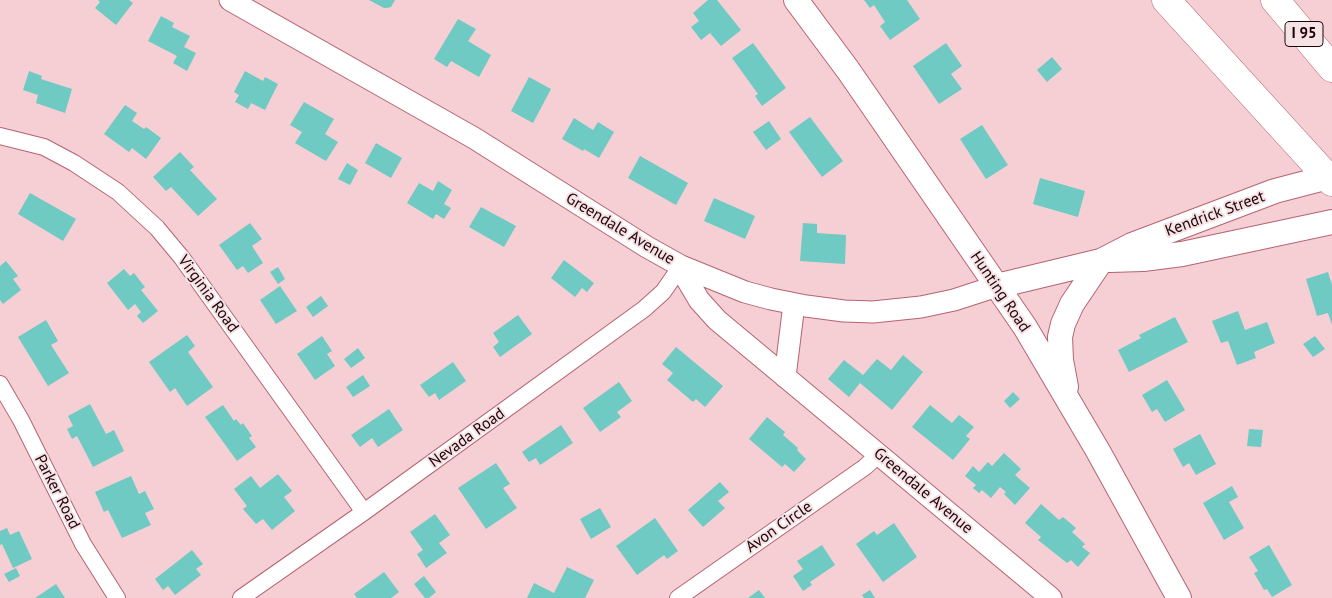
<!DOCTYPE html>
<html>
<head>
<meta charset="utf-8">
<style>
  body { margin:0 }
  canvas { display:block; background:#f5cfd4 }
</style>
</head>
<body>
<canvas width="1332" height="598"></canvas>
<script>
const ctx = document.querySelector('canvas').getContext('2d');
ctx.lineJoin = 'round';
function fillPath(path, color) { ctx.fillStyle = color; ctx.fill(path, 'evenodd'); }
const poly = rows => new Path2D(rows.map(r => 'M' + r).join(''));
function trace(path, color, width, dash) { ctx.strokeStyle = color; ctx.lineWidth = width; ctx.lineCap = dash ? 'butt' : 'round'; ctx.setLineDash(dash || []); ctx.stroke(path); }
function drawText(font, color, halo, rows, align = 'center') {
  ctx.font = font + ' "PT Sans",sans-serif'; ctx.lineWidth = 4; ctx.setLineDash([]); ctx.textBaseline = 'middle'; ctx.strokeStyle = halo; ctx.fillStyle = color; for (const [text, x, y, turn = 0] of rows) {
    ctx.save(); ctx.translate(x, y); ctx.rotate((+turn || 0) * Math.PI / 180); ctx.textAlign = isNaN(turn) ? turn : align; if (halo) ctx.strokeText(text, 0, 0); ctx.fillText(text, 0, 0); ctx.restore();
  }
}
fillPath(poly([
  [98,0,129,0,133,3,116,25,95,8,100,2],
  [369,0,395,0,391,7,387,8,384,8],
  [708,0,717,0,741,30,721,46,710,33,701,40,691,27,699,21,693,13],
  [864,0,907,0,920,19,890,40,880,26,885,22,874,5,870,8],
  [161,16,174,23,172,27,190,36,184,47,196,53,187,71,173,63,177,56,148,41],
  [458,19,476,29,468,41,491,55,479,77,451,61,447,67,434,59],
  [753,43,786,88,762,106,755,96,758,94,732,58],
  [946,43,962,66,951,74,962,89,939,104,913,66],
  [1052,57,1062,69,1047,82,1037,70],
  [29,71,42,76,41,79,72,89,65,113,36,103,38,95,23,90],
  [245,71,263,81,265,77,278,84,265,110,251,103,248,109,235,102,239,95,234,92],
  [529,77,551,89,533,123,511,111],
  [304,102,334,119,325,134,338,142,326,161,295,143,302,132,290,125],
  [125,105,137,113,132,121,144,129,146,127,161,138,146,159,132,148,129,152,104,134],
  [810,117,843,161,822,177,789,132],
  [574,118,593,130,598,122,614,132,599,158,584,149,583,151,562,139],
  [769,121,781,139,766,150,753,132],
  [982,125,1008,165,986,179,960,139],
  [376,143,402,158,391,178,365,163],
  [180,152,194,167,190,170,217,199,198,216,171,187,166,191,153,177],
  [640,156,688,183,676,205,628,178],
  [347,163,358,170,350,185,338,179],
  [1040,178,1085,191,1078,217,1033,204],
  [438,181,452,190,444,204,451,208,444,219,436,214,433,219,407,203,419,183,433,191],
  [30,193,76,219,63,241,18,214],
  [714,198,755,216,745,239,704,221],
  [481,207,516,226,504,247,469,227],
  [250,223,262,239,252,246,263,263,248,273,243,266,237,270,219,245],
  [803,223,817,224,817,233,846,235,845,264,800,261],
  [564,260,594,283,587,292,582,288,575,297,551,278],
  [6,261,18,276,13,279,21,290,3,304,0,300,0,266],
  [278,267,285,279,278,284,270,272],
  [124,269,130,276,134,273,145,287,141,290,158,311,143,323,137,316,141,312,135,304,128,310,107,283],
  [1328,272,1332,285,1332,325,1328,313,1317,316,1306,279],
  [280,286,297,311,276,324,260,300],
  [321,296,328,306,313,317,306,307],
  [1238,311,1245,330,1267,322,1275,343,1254,352,1256,358,1237,365,1228,341,1221,343,1212,321],
  [518,315,532,334,500,357,493,347,499,342,493,333],
  [1175,317,1188,342,1129,372,1118,350,1141,338,1139,335],
  [46,320,58,341,51,345,69,373,48,386,18,337],
  [187,335,195,346,188,352,213,387,187,406,175,388,170,392,149,362],
  [322,336,332,351,327,354,335,366,315,380,297,354],
  [1315,336,1325,349,1313,357,1303,344],
  [676,347,723,386,705,407,696,399,693,402,667,380,673,373,662,364],
  [358,348,365,358,351,368,344,359],
  [903,355,923,372,892,410,860,383,849,397,828,379,844,360,863,375,877,359,891,370],
  [453,362,466,381,439,400,435,393,429,397,420,385],
  [363,375,370,386,353,397,346,387],
  [1167,380,1185,410,1165,422,1157,409,1152,412,1142,395],
  [619,382,632,401,617,412,621,417,600,432,583,408],
  [1013,392,1020,399,1010,408,1004,401],
  [90,404,106,434,114,430,124,451,93,467,77,436,72,439,67,429,73,426,68,416],
  [223,405,234,421,236,419,241,425,243,423,252,436,249,438,256,447,237,461,205,417],
  [930,405,952,423,959,415,974,427,966,436,970,439,953,460,912,427],
  [389,409,403,430,378,447,372,438,360,447,351,435],
  [767,417,785,432,783,435,798,448,797,450,806,459,794,472,785,464,782,467,749,439],
  [561,425,573,443,540,465,536,458,529,462,522,452],
  [1249,429,1263,430,1261,447,1247,446],
  [1200,434,1216,464,1196,475,1189,463,1183,467,1173,449],
  [1004,453,1021,469,1015,475,1030,488,1015,505,1004,494,1006,492,1000,487,991,498,982,490,979,493,973,488,976,485,965,476,973,466,979,472,988,462,992,466],
  [496,463,510,484,503,488,517,508,486,529,458,488],
  [278,474,292,491,284,497,295,511,272,530,263,519,256,524,243,509,247,506,234,489,251,476,260,488],
  [131,476,139,494,145,491,154,509,145,513,151,525,122,538,108,510,104,512,95,492],
  [720,482,729,492,718,501,725,508,703,527,688,510],
  [1232,486,1238,497,1229,502,1244,528,1224,540,1203,503],
  [1041,504,1059,520,1063,517,1076,528,1072,532,1085,544,1082,547,1090,553,1078,567,1071,560,1067,563,1038,540,1041,537,1025,523],
  [600,508,611,527,591,539,580,519],
  [435,514,450,535,439,543,447,553,426,568,417,554,423,550,410,532],
  [655,518,678,551,667,559,664,555,637,575,616,546],
  [894,523,917,557,883,582,856,544,874,531,877,535],
  [7,528,10,535,19,531,32,559,13,568,2,544,0,545,0,531],
  [822,545,835,565,810,582,812,585,803,591,793,576,803,569,797,561],
  [1269,545,1292,585,1272,597,1267,589,1264,590,1254,573,1258,571,1249,557],
  [192,550,203,564,196,569,201,575,175,595,168,586,163,590,155,579],
  [567,567,594,580,585,598,527,598,534,583,554,593],
  [16,568,20,576,9,582,4,574],
  [384,572,399,592,391,598,357,598,354,594],
  [424,576,436,592,429,598,425,598,414,584],
  [56,584,65,598,35,598],
  [759,590,765,598,748,598],
  [870,590,875,598,864,598,862,595]
]), '#6ecac3');
const minor = poly([
  [0,136,44,147,74,163,118,192,157,228,182,258,364,512],
  [0,384,21,420,83,544,117,598],
  [241,598,364,512,644,309,663,292,681,266],
  [678,598,865,467,878,455]
]);
const tertiary = poly([
  [230,0,474,138,647,247,681,266,745,292,771,299,806,306,844,311,873,312,921,307,954,300,997,286],
  [681,266,686,278,699,300,717,320,1051,598],
  [785,377,794,304]
]);
const secondary = poly([
  [796,0,848,70,1025,327,1098,451,1179,598],
  [1110,260,1143,259,1182,254,1332,222],
  [997,286,1101,261,1132,245,1275,191,1332,176],
  [1066,387,1061,360,1060,337,1063,324,1072,304,1101,261]
]);
const motorway = poly([
  [1166,0,1332,182],
  [1275,0,1332,68]
]);
trace(minor, '#b66372', 18);
trace(tertiary, '#b66372', 23);
trace(secondary, '#b66372', 26);
trace(motorway, '#b66372', 29);
trace(minor, '#fff', 16);
trace(tertiary, '#fff', 21);
trace(secondary, '#fff', 24);
trace(motorway, '#fff', 28);
for (const [x, y, w] of [
  [1304,34,38]
]) { const box = new Path2D(); box.roundRect(x - w / 2, y - 12.5, w, 25, 4); ctx.fillStyle = '#f5e2e4'; ctx.fill(box); trace(box, '#200309', 1); }
drawText('bold 15px', '#200309', null, [
  ["I 95",1304,34]
]);
drawText('16px', '#200309', '#f5e2e4', [
  ["Kendrick Street",1215,214,-20],
  ["Greendale Avenue",620,229,31],
  ["Hunting Road",1000,292,56],
  ["Virginia Road",208,294,54],
  ["Nevada Road",467,438,-36],
  ["Greendale Avenue",923,491,40],
  ["Parker Road",57,492,63],
  ["Avon Circle",779,527,-35]
]);
</script>
</body>
</html>
